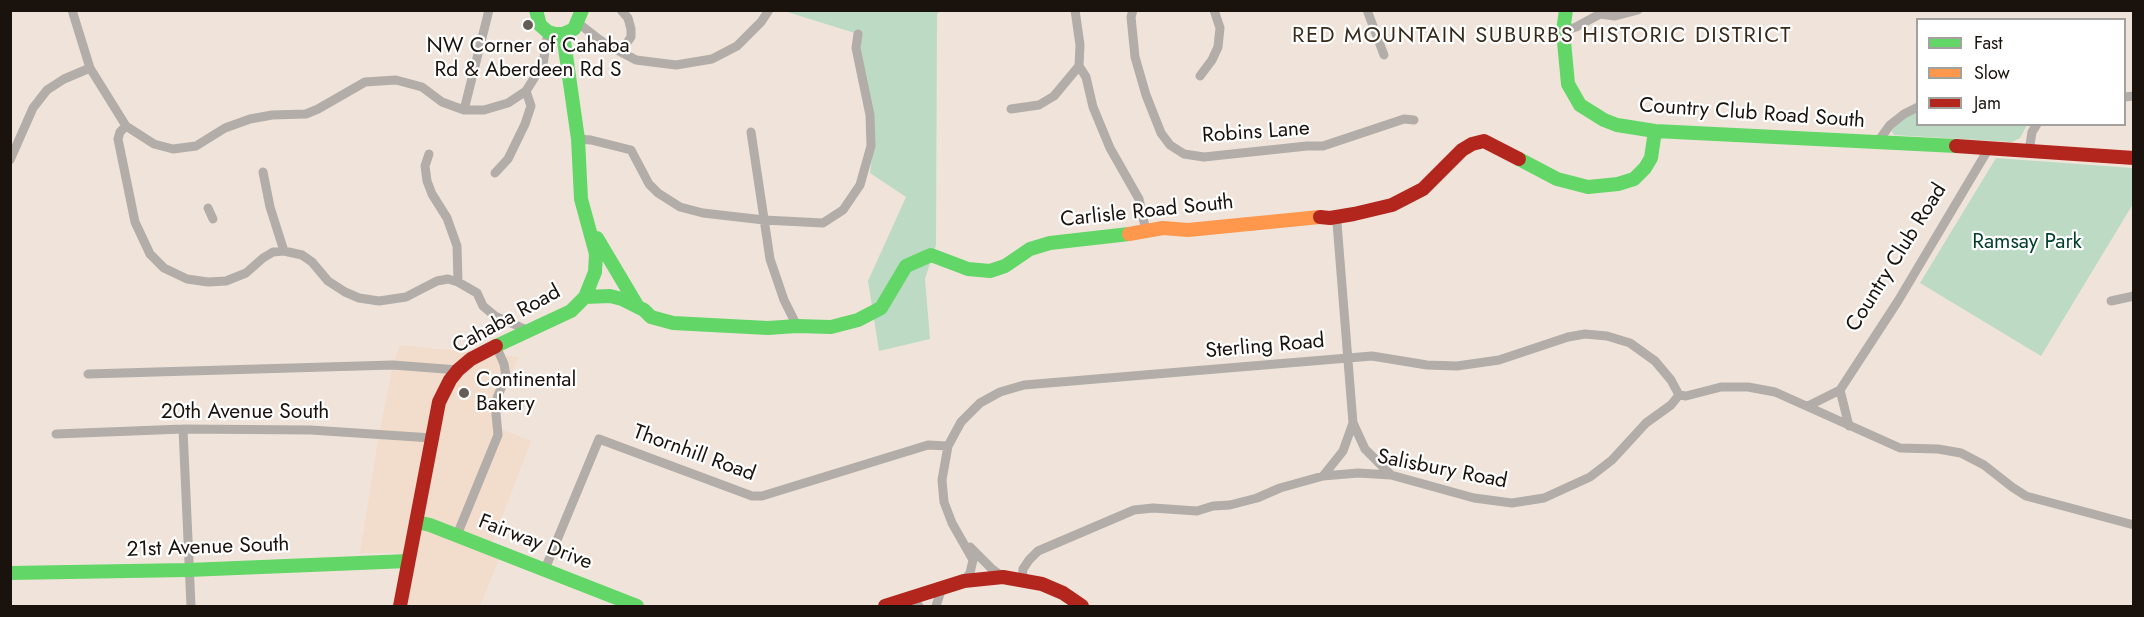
<!DOCTYPE html>
<html>
<head>
<meta charset="utf-8">
<style>
  body { margin:0 }
  #map { position:relative; width:2144px; height:617px; overflow:hidden; background:#f0e4da; font-family:Jost,sans-serif }
  canvas { display:block }
  .frame { position:absolute; inset:0; border:12px solid #1a130d; pointer-events:none }
  .legend { position:absolute; left:1916px; top:18px; width:210px; height:108px; box-sizing:border-box; background:#fff; border:2px solid #a3a19e; margin:0; padding:8px 10px; list-style:none; font-size:18px; color:#1a130d }
  .legend li { display:flex; align-items:center; gap:12px; height:30px }
  .legend b { width:30px; border:2px solid #a3a19e }
</style>
</head>
<body>
<div id="map">
<canvas width="2144" height="617"></canvas>
<div class="frame"></div>
<ul class="legend">
<li><b style="height:8px;background:#63d668"></b>Fast</li>
<li><b style="height:8px;background:#ff974d"></b>Slow</li>
<li><b style="height:8px;background:#b3261e"></b>Jam</li>
</ul>
</div>
<script>
const ctx = document.querySelector('canvas').getContext('2d');
ctx.lineJoin = 'round';
function fillPath(path, color) { ctx.fillStyle = color; ctx.fill(path, 'evenodd'); }
const poly = rows => new Path2D(rows.map(r => 'M' + r).join(''));
function trace(path, color, width, dash) { ctx.strokeStyle = color; ctx.lineWidth = width; ctx.lineCap = dash ? 'butt' : 'round'; ctx.setLineDash(dash || []); ctx.stroke(path); }
function drawText(font, color, halo, rows, align = 'center') {
  ctx.font = font + ' Jost,sans-serif'; ctx.lineWidth = 4.5; ctx.setLineDash([]); ctx.textBaseline = 'middle'; ctx.strokeStyle = halo; ctx.fillStyle = color; for (const [text, x, y, turn = 0] of rows) {
    ctx.save(); ctx.translate(x, y); ctx.rotate((+turn || 0) * Math.PI / 180); ctx.textAlign = isNaN(turn) ? turn : align; if (halo) ctx.strokeText(text, 0, 0); ctx.fillText(text, 0, 0); ctx.restore();
  }
}
fillPath(poly([
  [400,345,519,357,504,387,497,406,501,429,531,441,490,549,501,554,480,606,400,606,407,561,398,553,360,553,379,434,393,365]
]), '#f2dccb');
fillPath(poly([
  [784,11,940,11,937,14,936,245,925,279,930,339,879,351,868,281,906,197,870,173,874,141,858,34],
  [1917,110,1918,124,2027,125,2020,138,2012,142,1894,135,1892,132,1893,127],
  [1996,158,2133,168,2133,204,2041,356,1920,283]
]), '#bddac4');
trace(poly([
  [72,10,90,68,126,126,154,144,173,149,196,146,225,128,250,119,272,115,306,114,318,109,365,82,396,80,422,87,442,102,464,110,484,110,508,103,526,91,543,64,548,32],
  [621,10,628,18,631,29,631,37,621,51],
  [1075,10,1080,45,1079,66,1086,77,1093,107,1110,148,1139,199,1146,231],
  [1133,10,1131,17,1135,57,1146,95,1161,133,1170,145,1184,154,1204,157,1307,146,1323,146,1404,119,1414,120],
  [1367,10,1384,55],
  [578,23,604,43,636,60,676,65,712,59,737,46,761,22,769,10],
  [1563,31,1576,27,1600,14,1615,16,1638,10],
  [1200,76,1212,60,1218,47,1220,28,1214,10],
  [2124,97,2134,96],
  [1011,109,1039,105,1054,96,1079,66],
  [464,110,489,10],
  [126,126,120,132,118,139,135,222,150,254,164,268,187,279,208,282,226,281,246,273,263,258,273,252,284,251,302,255,312,262,328,281,345,292,359,298,379,301,406,297,437,281,448,279,458,282,477,293,483,306,495,316,527,330],
  [751,132,770,259,784,300,797,326],
  [578,139,591,140,631,150,649,184,658,193,680,207,703,213,764,220,823,223,843,210,860,185,871,146,870,115,856,48,858,34],
  [1877,143,1890,125,1904,114,1918,107],
  [2029,151,2032,132,2037,124],
  [429,154,425,166,427,181,432,194,447,218,457,246,458,282],
  [10,160,33,108,47,90,64,79,90,68],
  [263,172,270,207,284,251],
  [495,173,508,159,525,124,531,106,526,91],
  [208,208,213,219],
  [1330,218,1337,223,1353,423,1365,449,1391,475],
  [2111,301,2134,296],
  [88,374,393,365,458,370],
  [1840,390,1849,426],
  [1808,406,1840,390,1898,301,1989,148],
  [183,429,191,606],
  [56,434,183,429,311,430,432,438],
  [1323,476,1343,451,1353,423],
  [457,535,498,435,495,403,506,376,504,364,496,346],
  [970,547,991,568,1003,577],
  [545,569,599,439,752,496,762,496,928,445,948,446],
  [1022,579,1023,569,1029,560,1038,551,1134,510,1153,508,1197,511,1213,506,1230,505,1257,498,1280,488,1323,476,1358,473,1391,475,1474,498,1512,503,1544,498,1590,477,1612,460,1646,423,1671,405,1679,395,1686,396,1721,387,1748,387,1775,392,1900,448,1938,449,1961,453,1984,465,2012,487,2026,496,2134,525],
  [964,581,970,573,973,560,952,523,944,502,942,480,948,446,961,422,980,403,1000,392,1024,385,1372,356,1427,365,1457,366,1499,360,1568,337,1585,334,1607,336,1630,343,1655,361,1671,380,1679,395],
  [905,600,919,606],
  [936,606,942,588]
]), '#b2ada8', 9);
trace(poly([
  [536,10,540,25,548,32,555,34,563,34,574,29,582,10],
  [1566,10,1563,31,1568,84,1580,105,1604,120,1617,125,1655,131,1956,146],
  [1519,159,1557,179,1588,187,1618,184,1634,179,1645,168,1651,158,1655,131],
  [597,238,638,307],
  [585,297,610,296,622,299,644,310,651,317,673,323,768,328,797,326,831,327,858,320,881,308,906,266,931,255,968,269,990,271,1005,266,1030,249,1050,243,1129,234],
  [496,346,571,311,585,297,595,272,596,254,581,199,578,139,563,34],
  [417,522,430,525,637,606],
  [10,573,188,570,408,561]
]), '#63d668', 14);
trace(poly([
  [1129,234,1163,228,1188,230,1320,217]
]), '#ff974d', 14);
trace(poly([
  [1956,146,2134,158],
  [1320,217,1330,218,1354,214,1392,205,1423,189,1462,150,1472,144,1484,141,1519,159],
  [400,606,439,402,450,380,458,370,471,359,496,346],
  [885,606,964,581,1003,577,1042,584,1063,593,1082,606]
]), '#b3261e', 14);
for (const [x, y, r, color] of [
  [528,25,6,"#655c55"],
  [464,393,6,"#655c55"]
]) { const dot = new Path2D(); dot.arc(x, y, r, 0, 2 * Math.PI); ctx.fillStyle = color; ctx.fill(dot); trace(dot, '#fff', 2); }
drawText('21px', '#1a130d', '#fff', [
  ["NW Corner of Cahaba",528,47],
  ["Rd & Aberdeen Rd S",528,71],
  ["Continental",476,381,"left"],
  ["Bakery",476,405,"left"]
]);
drawText('21px', '#1a130d', '#fff', [
  ["Country Club Road South",1752,114,4],
  ["Robins Lane",1256,133,-4],
  ["Carlisle Road South",1147,212,-6],
  ["Country Club Road",1897,258,-58],
  ["Cahaba Road",507,320,-29],
  ["Sterling Road",1265,347,-5],
  ["20th Avenue South",245,413],
  ["Thornhill Road",694,454,20],
  ["Salisbury Road",1442,470,11],
  ["Fairway Drive",535,543,21],
  ["21st Avenue South",208,548,-2]
]);
drawText('21px', '#013e28', '#fff', [
  ["Ramsay Park",2027,243]
]);
ctx.letterSpacing = '1.5px';
drawText('22px', '#3a2a1b', '#fff', [
  ["RED MOUNTAIN SUBURBS HISTORIC DISTRICT",1542,37]
]);
ctx.letterSpacing = '0px';
</script>
</body>
</html>
